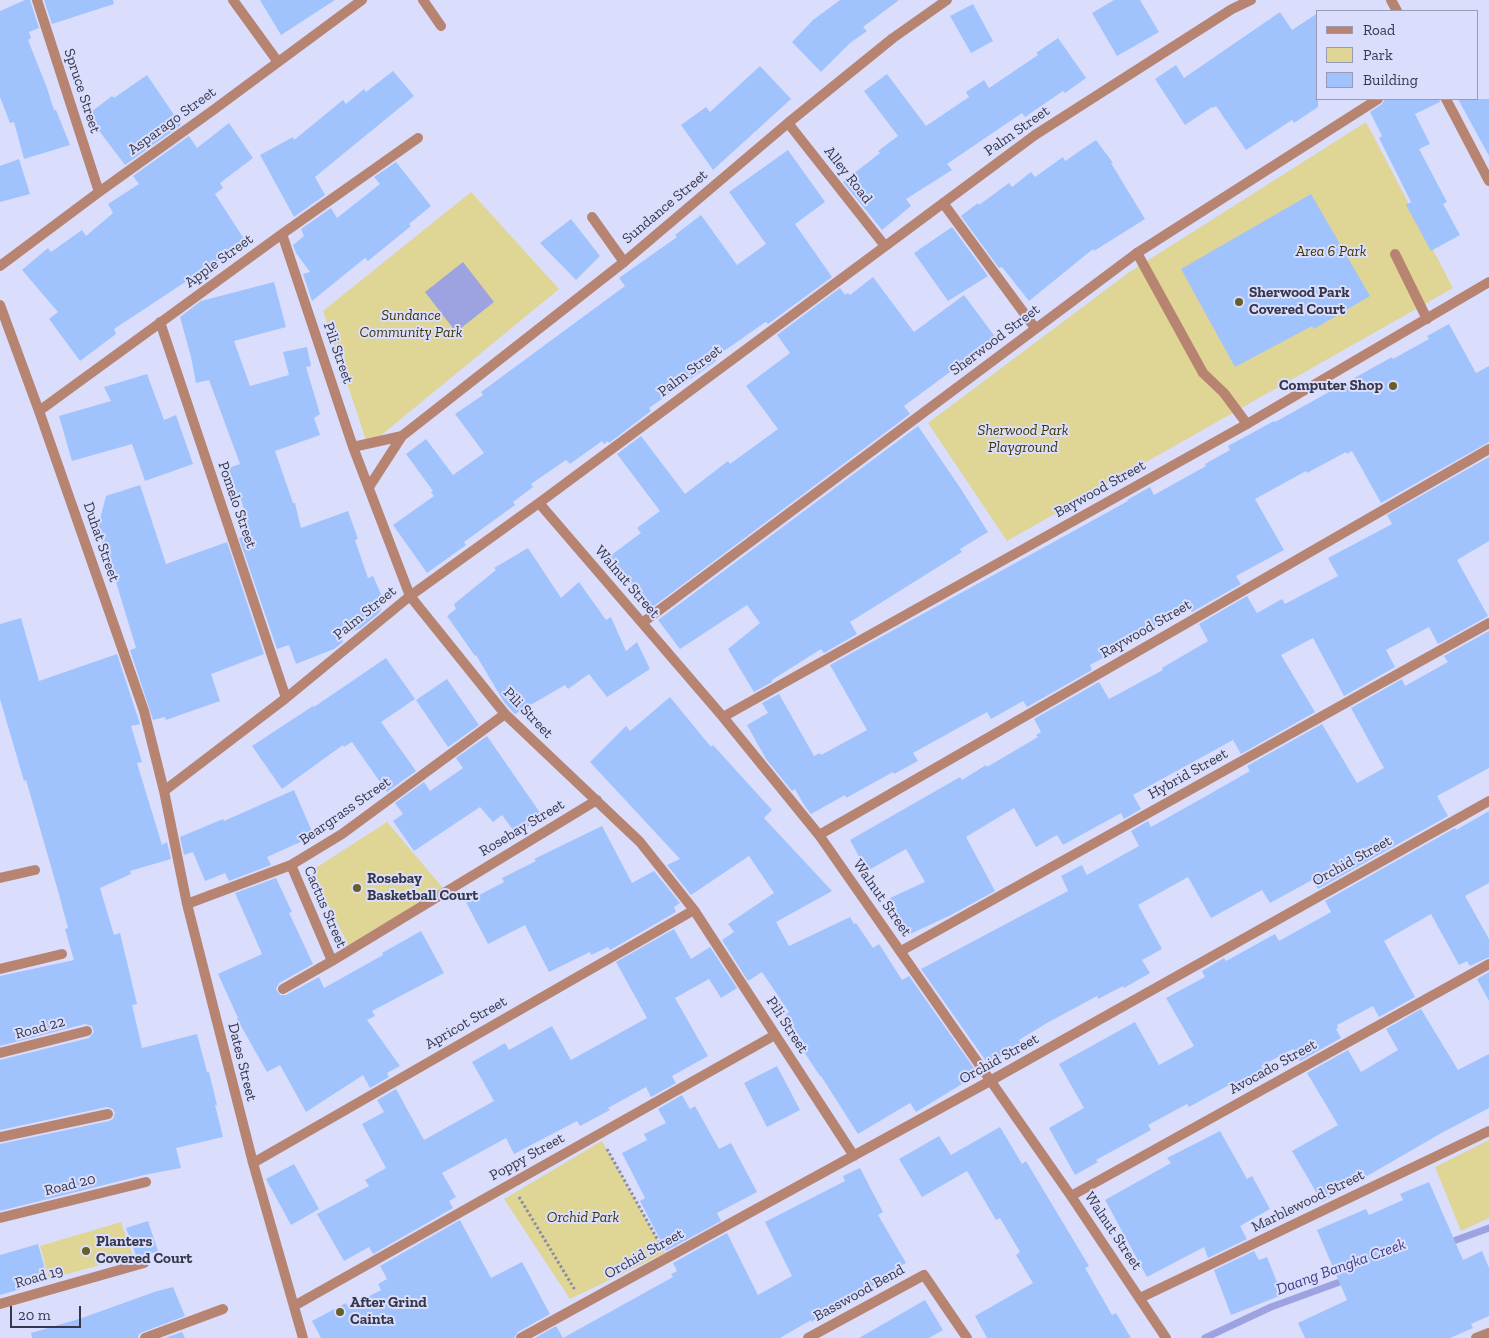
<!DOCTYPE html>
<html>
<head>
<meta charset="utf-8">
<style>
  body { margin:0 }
  #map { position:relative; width:1489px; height:1338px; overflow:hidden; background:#dadefc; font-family:"Zilla Slab",serif }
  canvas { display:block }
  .legend { position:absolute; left:1316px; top:10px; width:162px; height:90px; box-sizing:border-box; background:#dadefc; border:1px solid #989bb5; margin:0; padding:6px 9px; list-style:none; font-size:15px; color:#35374b }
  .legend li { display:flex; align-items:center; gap:10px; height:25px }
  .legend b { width:25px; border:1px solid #989bb5 }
  .scale { position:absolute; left:10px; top:1306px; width:71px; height:22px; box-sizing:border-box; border:2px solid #35374b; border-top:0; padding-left:6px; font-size:15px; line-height:18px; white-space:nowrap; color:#35374b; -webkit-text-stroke:4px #dadefc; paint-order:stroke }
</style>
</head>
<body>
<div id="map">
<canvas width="1489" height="1338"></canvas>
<ul class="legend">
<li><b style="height:6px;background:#b78472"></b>Road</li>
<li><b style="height:14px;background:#dfd594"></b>Park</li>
<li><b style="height:14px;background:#a0c3fd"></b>Building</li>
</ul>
<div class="scale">20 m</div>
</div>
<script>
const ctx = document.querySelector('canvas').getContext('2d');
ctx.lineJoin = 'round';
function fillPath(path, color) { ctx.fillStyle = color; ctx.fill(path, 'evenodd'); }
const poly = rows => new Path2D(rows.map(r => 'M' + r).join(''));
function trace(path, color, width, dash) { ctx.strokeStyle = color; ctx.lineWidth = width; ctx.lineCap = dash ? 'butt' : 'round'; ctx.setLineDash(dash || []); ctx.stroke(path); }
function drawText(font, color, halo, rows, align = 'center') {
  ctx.font = font + ' "Zilla Slab",serif'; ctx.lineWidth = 4; ctx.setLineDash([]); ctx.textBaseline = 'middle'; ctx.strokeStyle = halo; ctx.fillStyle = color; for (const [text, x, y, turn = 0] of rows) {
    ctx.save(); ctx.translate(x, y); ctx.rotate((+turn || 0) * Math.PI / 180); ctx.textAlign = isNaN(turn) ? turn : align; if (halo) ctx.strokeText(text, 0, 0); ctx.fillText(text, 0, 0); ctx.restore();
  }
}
fillPath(poly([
  [1366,122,1453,288,1007,541,928,423,1128,273],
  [471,192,559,289,368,446,323,311],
  [387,822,443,888,349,946,311,871],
  [1489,1140,1489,1218,1461,1231,1435,1167],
  [602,1141,665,1253,570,1299,504,1199],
  [121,1222,133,1256,49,1279,40,1246]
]), '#dfd594');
fillPath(poly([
  [463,262,494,302,456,332,425,292]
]), '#9da2e1');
trace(poly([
  [1448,1243,1489,1228],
  [1205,1338,1271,1307,1348,1279]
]), '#9da2e1', 7);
fillPath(poly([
  [25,0,30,0,39,28,29,32,31,38,28,40,47,88,54,110,56,110,70,145,24,159,14,122,10,123,0,97,0,11],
  [44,0,113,0,114,4,52,24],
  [260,0,335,0,281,35],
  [840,0,899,0,863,27,867,31,850,43,821,72,792,42,813,20],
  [1114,0,1140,0,1159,32,1117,56,1092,13],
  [973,4,993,41,971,53,950,16],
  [1280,12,1292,30,1318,13,1318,107,1294,123,1292,120,1246,150,1216,106,1213,108,1212,107,1185,125,1155,79,1176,65,1184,78],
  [1058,38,1086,78,1065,93,1063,91,1025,117,1022,113,947,164,952,170,906,199,911,206,882,230,843,182,880,153,878,151,898,136,864,91,887,74,926,126,969,97,966,92,984,80,989,88,1038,55,1036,53],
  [760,66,791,99,713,170,681,125,706,107,710,112],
  [393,71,414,96,315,177,325,195,294,217,260,155,293,137,294,140,343,100,346,104,364,89,366,92],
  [147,75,181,125,125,165,87,115,112,96,114,98],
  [1385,99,1439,99,1440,102,1415,114,1430,144,1419,149,1447,202,1443,204,1460,235,1431,251,1406,205,1411,202,1379,138,1382,136,1370,112,1382,104],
  [1458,99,1489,99,1489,156],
  [229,123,253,158,220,183,223,188,215,194,246,242,114,329,116,334,80,361,49,319,58,312,22,270,48,248,51,252,82,230,86,236,113,213,108,204,139,184,133,176,189,136,197,148],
  [1096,140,1113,163,1111,163,1145,219,1094,251,1093,249,1029,301,1002,267,999,268,961,216,978,203,979,205,1009,183,1012,187,1031,172,1035,177,1063,157,1065,161],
  [788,150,825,202,795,224,832,277,768,324,766,322,764,323,714,358,716,361,649,408,651,411,609,443,608,441,604,444,602,441,570,464,566,460,531,484,533,487,513,502,515,505,464,542,466,545,427,573,393,525,434,496,431,492,433,491,406,454,426,439,453,475,484,453,455,414,483,395,481,392,625,286,619,278,677,237,675,235,701,215,737,265,766,244,729,192],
  [19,159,30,194,0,202,0,166],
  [396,162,431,206,409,224,411,226,368,261,365,258,312,301,303,274,310,272,296,253,293,245,304,236,301,229,331,208,337,218,380,184,374,177],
  [1311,194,1370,296,1314,329,1312,326,1235,367,1181,269],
  [571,219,600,256,576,280,540,243],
  [952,227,988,276,948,301,914,253],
  [873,277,914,332,964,295,996,338,904,406,910,414,650,609,610,556,641,533,637,528,660,511,617,454,641,436,685,494,728,461,730,464,778,429,746,386,790,353,777,335,840,288,845,295,848,293,850,295],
  [274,282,286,327,234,341,250,386,289,375,283,352,307,347,311,366,306,367,320,414,314,418,320,435,275,451,293,503,295,503,301,528,348,511,358,539,355,540,368,578,373,576,385,603,380,606,382,608,379,613,361,628,341,636,343,642,334,649,296,664,289,645,277,649,239,538,250,534,240,495,238,496,228,468,240,464,209,380,196,383,191,357,180,317,201,301],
  [1449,324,1476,373,1489,366,1489,442,1381,503,1352,451,1347,454,1346,452,1307,473,1306,471,1255,499,1284,550,1236,576,1241,584,1192,612,1189,607,1135,637,1136,640,1090,665,1092,670,1027,707,1023,701,991,719,987,712,913,753,918,761,894,774,893,772,846,798,845,795,811,814,804,805,795,789,792,791,766,759,747,725,768,713,762,703,779,694,814,756,820,753,821,755,867,730,830,665,1128,501,1127,500,1150,487,1154,495,1206,466,1205,464,1230,450,1228,446,1274,421,1275,422,1392,357,1393,359,1429,339,1427,336],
  [147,374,164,420,176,415,193,464,145,481,132,444,72,461,59,416,111,401,104,387],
  [918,426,961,489,988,532,960,549,962,552,850,622,857,634,824,653,821,649,772,680,772,682,754,692,728,649,760,623,747,605,680,649,658,620],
  [1489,457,1489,541,1457,560,1488,616,1438,644,1429,627,1386,650,1395,667,1344,696,1313,638,1281,655,1315,712,1241,754,1233,740,1133,795,1141,809,1124,819,1121,813,1063,845,1057,835,1036,847,1014,808,966,837,995,891,951,915,908,935,890,898,925,882,906,849,867,871,850,840,960,777,962,780,986,765,987,767,1038,737,1036,735,1041,732,1034,719,1099,682,1109,699,1163,670,1162,668,1208,641,1199,624,1247,596,1257,613,1282,599,1285,604,1338,576,1328,558,1392,524,1387,515],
  [140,485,166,564,227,542,264,654,211,674,220,701,166,720,165,717,153,720,130,650,136,648,109,559,97,531,106,496],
  [528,548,561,598,579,582,606,620,611,617,626,651,637,642,650,669,607,697,589,674,568,689,565,685,515,714,510,709,504,702,476,655,475,656,447,616,456,609,454,604,496,570,494,568],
  [21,618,39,681,117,654,140,724,131,726,142,762,137,763,162,845,167,842,171,859,130,871,131,874,100,888,114,935,120,933,137,1004,132,1005,142,1048,197,1034,207,1072,209,1072,217,1105,215,1105,223,1137,176,1148,181,1168,144,1175,0,1211,0,1144,109,1121,113,1119,115,1113,113,1109,107,1107,0,1130,0,1060,89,1038,94,1032,92,1026,85,1024,0,1046,0,976,74,960,65,929,68,928,58,891,26,780,24,781,0,699,0,624],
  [1489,631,1489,768,1437,796,1448,816,1318,889,1312,880,1270,903,1262,890,1211,918,1188,877,1138,905,1162,949,1142,960,1150,973,1124,988,1123,986,1098,999,1097,996,1047,1023,1019,1040,1021,1045,988,1064,921,969,1068,891,1061,876,1082,865,1087,875,1139,846,1131,831,1148,821,1151,827,1208,795,1250,771,1247,766,1322,724,1357,783,1384,768,1351,708,1402,679,1405,686,1448,662,1444,656],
  [386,658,415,699,381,722,416,771,387,792,352,742,344,747,343,745,282,789,252,746,313,706,314,707],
  [447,679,479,725,448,747,416,700],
  [670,697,711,747,713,745,772,810,764,818,832,891,776,922,789,946,850,917,854,924,856,923,873,948,879,944,902,980,909,976,976,1071,965,1078,967,1081,916,1112,910,1103,858,1134,821,1076,820,1076,804,1052,808,1049,785,1015,789,1012,762,972,748,981,722,940,734,932,728,924,774,893,749,856,691,895,667,865,680,859,590,762,626,726,630,731],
  [487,736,543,817,516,834,502,815,493,822,480,807,414,851,393,821,403,814,395,803,424,782,430,791,463,768,456,758],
  [294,790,314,836,267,857,271,865,229,881,225,873,205,881,193,852,184,855,180,837,223,819,224,821],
  [1489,811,1489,883,1465,896,1489,939,1489,957,1470,966,1467,961,1459,965,1431,914,1384,941,1415,997,1379,1017,1373,1006,1337,1025,1338,1028,1336,1029,1341,1038,1300,1061,1293,1049,1261,1066,1263,1069,1230,1087,1229,1085,1189,1107,1187,1104,1148,1125,1151,1130,1096,1160,1098,1162,1075,1175,1049,1128,1084,1108,1059,1064,1135,1022,1159,1065,1194,1046,1166,998,1205,977,1202,971,1224,958,1226,961,1275,934,1279,941,1331,912,1325,901,1455,828,1456,830],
  [602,826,632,883,654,871,680,903,674,907,676,912,610,950,608,947,591,955,590,952,549,972,525,925,488,944,466,902,504,882,502,878,536,861,534,859],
  [276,878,292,912,289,913,313,964,279,983,276,989,280,995,286,995,319,977,324,988,383,955,382,953,421,931,444,973,372,1011,375,1016,367,1020,400,1066,387,1073,389,1077,370,1088,363,1075,306,1112,280,1065,267,1072,237,1019,238,1018,218,974,262,954,235,893],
  [674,929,691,959,710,947,737,988,721,998,709,979,675,998,708,1056,672,1076,676,1083,651,1097,646,1087,608,1108,610,1110,580,1126,577,1121,514,1154,506,1138,442,1173,456,1197,449,1201,453,1208,373,1254,369,1247,344,1261,317,1214,369,1186,365,1180,386,1168,362,1124,384,1112,377,1100,396,1089,424,1140,494,1101,472,1062,505,1043,509,1050,552,1026,571,1060,647,1018,616,962],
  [1489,972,1489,1001,1477,979],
  [1421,1009,1458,1070,1489,1054,1489,1108,1445,1131,1322,1202,1292,1151,1338,1125,1307,1073,1348,1050,1361,1072,1398,1050,1386,1029],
  [777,1066,800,1110,767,1127,744,1083],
  [682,1095,690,1109,695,1106,719,1149,731,1143,757,1192,717,1213,721,1221,666,1251,640,1201,645,1198,622,1153,647,1140,644,1134,666,1123,658,1109],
  [1000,1127,1022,1164,1026,1161,1089,1266,1085,1268,1112,1315,1116,1313,1131,1338,987,1338,975,1316,1033,1283,1016,1255,1020,1252,1000,1218,996,1220,967,1171,922,1197,899,1159,939,1136,951,1155],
  [1220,1131,1247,1179,1252,1176,1270,1209,1240,1226,1247,1239,1208,1258,1204,1247,1147,1277,1105,1200,1171,1163,1167,1158],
  [294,1164,319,1209,291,1225,266,1179],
  [860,1168,883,1212,878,1215,906,1263,874,1281,876,1284,811,1322,811,1320,780,1338,563,1338,673,1277,671,1274,677,1271,673,1263,727,1233,758,1295,792,1276,765,1222,845,1181,843,1176],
  [1429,1182,1463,1260,1482,1251,1489,1268,1489,1316,1471,1324,1473,1328,1450,1338,1305,1338,1298,1323,1347,1300,1317,1230,1366,1209,1369,1215,1403,1200,1400,1194],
  [460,1220,491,1278,522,1262,550,1314,518,1332,514,1338,321,1338,312,1321,346,1303,348,1307,381,1290,378,1284,387,1279,380,1266],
  [148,1221,158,1251,137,1258,126,1228],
  [38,1244,48,1280,20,1288,21,1289,0,1295,0,1255],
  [1254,1251,1259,1260,1267,1257,1282,1295,1231,1315,1214,1270],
  [173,1287,185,1316,143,1332,139,1334,138,1338,32,1338,31,1333,82,1318,157,1291],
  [925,1300,943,1330,929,1338,859,1338],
  [556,1326,563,1338,535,1338],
  [182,1332,185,1338,165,1338]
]), '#a0c3fd');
trace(poly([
  [607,1149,660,1244],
  [519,1197,575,1290]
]), '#898ca5', 3, [2.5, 2.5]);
trace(poly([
  [592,217,624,262],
  [1137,253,1203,373,1224,393,1247,424],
  [1395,254,1427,319]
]), '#b78472', 10);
trace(poly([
  [37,0,99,192],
  [233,0,278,62],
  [423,0,441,26],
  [1391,0,1397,11],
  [1446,99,1489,181],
  [788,123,885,246],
  [943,203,1035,328],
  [282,234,353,447,410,596,505,714,640,842,694,910,854,1156],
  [0,266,99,192,212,111,362,0],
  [0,305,39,411,144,711,164,791,187,904,253,1163,303,1338],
  [160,322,286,698],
  [39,411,282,234,418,138],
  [353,447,402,436],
  [369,487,402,436,624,262,788,123,893,38,947,0],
  [539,503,723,717,819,835,1071,1196,1166,1338],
  [642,623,1137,253,1378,99],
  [723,717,1247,424,1489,282],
  [164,791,286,698,410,596,539,503,1035,135,1232,9,1251,0],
  [819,835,1489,449],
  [291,865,332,961],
  [0,878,35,870],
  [187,904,291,865,342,834,505,714],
  [901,951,1489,623],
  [0,969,62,954],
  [283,989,332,961,597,800],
  [0,1053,87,1031],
  [0,1137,108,1114],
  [253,1163,694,910],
  [1071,1196,1489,964],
  [0,1218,146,1182],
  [1140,1298,1489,1131],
  [0,1304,144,1263],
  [294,1306,775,1035],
  [145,1338,223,1309],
  [521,1338,990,1081,1489,801],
  [808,1338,924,1275,967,1338],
  [1476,1338,1489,1333]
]), '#b78472', 10);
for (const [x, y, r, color] of [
  [1239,302,5,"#665e2b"],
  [1393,386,5,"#665e2b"],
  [357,888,5,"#665e2b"],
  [86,1251,5,"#665e2b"],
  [340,1312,5,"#665e2b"]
]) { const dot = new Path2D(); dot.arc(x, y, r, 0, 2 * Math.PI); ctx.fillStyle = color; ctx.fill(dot); trace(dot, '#dadefc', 2); }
drawText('15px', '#35374b', '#dadefc', [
  ["Spruce Street",82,91,72],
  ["Asparago Street",172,121,-36],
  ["Palm Street",1017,131,-35],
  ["Alley Road",848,175,52],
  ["Sundance Street",665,207,-40],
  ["Apple Street",219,261,-36],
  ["Sherwood Street",995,340,-37],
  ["Pili Street",338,353,71],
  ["Palm Street",690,371,-37],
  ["Baywood Street",1100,489,-29],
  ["Pomelo Street",237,505,71],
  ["Duhat Street",101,542,71],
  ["Walnut Street",627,582,49],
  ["Palm Street",365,613,-39],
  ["Raywood Street",1146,629,-30],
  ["Pili Street",528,713,46],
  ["Hybrid Street",1188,774,-29],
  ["Beargrass Street",345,811,-35],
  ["Rosebay Street",522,828,-31],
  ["Orchid Street",1352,861,-29],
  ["Walnut Street",882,898,55],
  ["Cactus Street",325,907,67],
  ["Apricot Street",466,1023,-30],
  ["Pili Street",787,1025,57],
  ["Road 22",40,1028,-15],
  ["Orchid Street",999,1059,-29],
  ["Dates Street",242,1062,76],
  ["Avocado Street",1273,1067,-29],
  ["Poppy Street",527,1157,-29],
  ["Road 20",70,1185,-14],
  ["Marblewood Street",1308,1201,-26],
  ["Walnut Street",1113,1231,56],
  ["Orchid Street",644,1254,-29],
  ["Road 19",39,1277,-16],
  ["Basswood Bend",859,1293,-29]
]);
drawText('italic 15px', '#413800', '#dadefc', [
  ["Area 6 Park",1331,252],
  ["Sundance",411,316],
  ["Community Park",411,333],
  ["Sherwood Park",1023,431],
  ["Playground",1023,448],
  ["Orchid Park",583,1218]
]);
drawText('bold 15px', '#35374b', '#dadefc', [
  ["Sherwood Park",1249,293],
  ["Covered Court",1249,310],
  ["Computer Shop",1383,386,"right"],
  ["Rosebay",367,879],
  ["Basketball Court",367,896],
  ["Planters",96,1242],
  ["Covered Court",96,1259],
  ["After Grind",350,1303],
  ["Cainta",350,1320]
], 'left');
drawText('italic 16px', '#3d3b85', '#dadefc', [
  ["Daang Bangka Creek",1341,1267,-20]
]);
</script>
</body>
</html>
